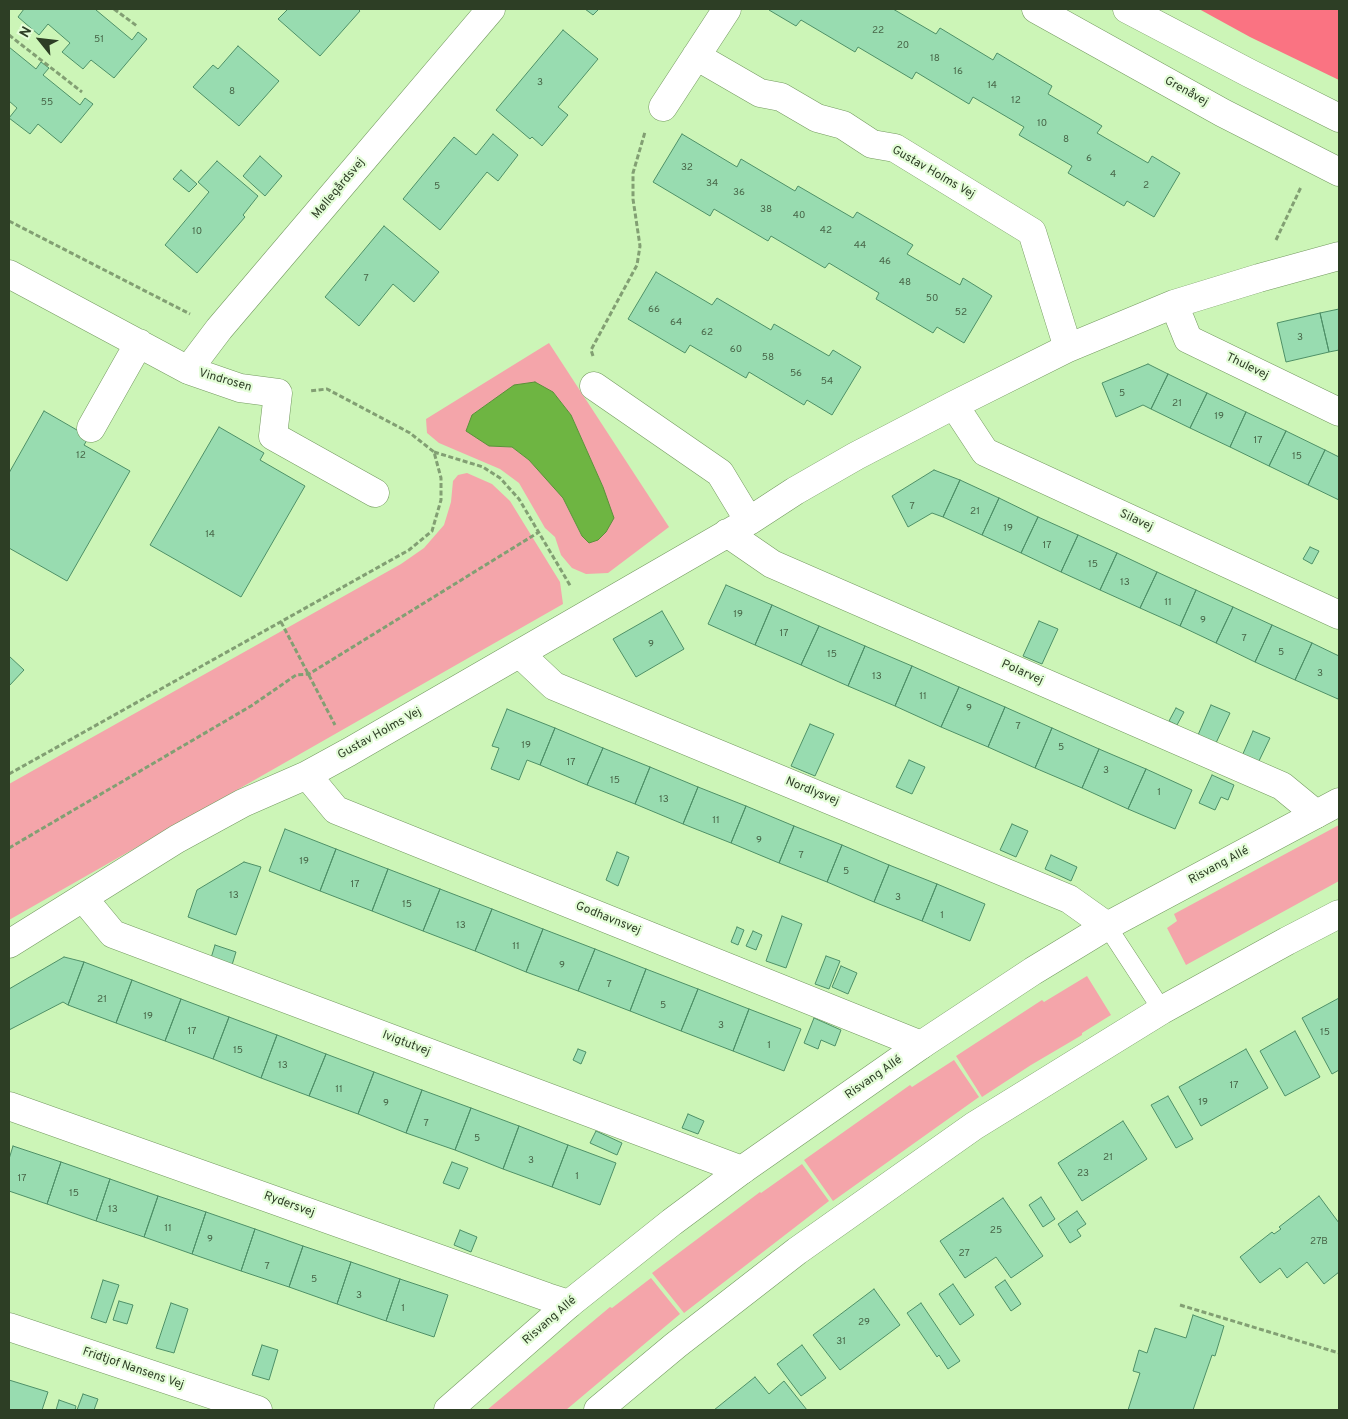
<!DOCTYPE html>
<html>
<head>
<meta charset="utf-8">
<style>
  body { margin:0 }
  #map { position:relative; width:1348px; height:1419px; overflow:hidden; background:#ccf5b7; font-family:Overpass,sans-serif }
  canvas { display:block }
  .frame { position:absolute; inset:0; border:10px solid #2d3e25; pointer-events:none }
  .north { position:absolute; left:15px; top:15px; width:50px; height:50px; -webkit-text-stroke:4px #e4fdd8; paint-order:stroke; rotate:299deg; font-size:14px; font-weight:700; line-height:20px; text-align:center; color:#2d3e25 }
  .north::after { content:''; display:block; margin:auto; width:18px; height:22px; background:#2d3e25; clip-path:polygon(50% 0,100% 100%,50% 72%,0 100%) }
</style>
</head>
<body>
<div id="map">
<canvas width="1348" height="1419"></canvas>
<div class="frame"></div>
<div class="north">N</div>
</div>
<script>
const ctx = document.querySelector('canvas').getContext('2d');
ctx.lineJoin = 'round';
function fillPath(path, color) { ctx.fillStyle = color; ctx.fill(path, 'evenodd'); }
const poly = rows => new Path2D(rows.map(r => 'M' + r).join(''));
function trace(path, color, width, dash) { ctx.strokeStyle = color; ctx.lineWidth = width; ctx.lineCap = dash ? 'butt' : 'round'; ctx.setLineDash(dash || []); ctx.stroke(path); }
function drawText(font, color, halo, rows, align = 'center') {
  ctx.font = font + ' Overpass,sans-serif'; ctx.lineWidth = 4.5; ctx.setLineDash([]); ctx.textBaseline = 'middle'; ctx.strokeStyle = halo; ctx.fillStyle = color; for (const [text, x, y, turn = 0] of rows) {
    ctx.save(); ctx.translate(x, y); ctx.rotate((+turn || 0) * Math.PI / 180); ctx.textAlign = isNaN(turn) ? turn : align; if (halo) ctx.strokeText(text, 0, 0); ctx.fillText(text, 0, 0); ctx.restore();
  }
}
fillPath(poly([
  [549,343,669,527,608,573,586,574,572,568,561,555,555,537,545,528,519,483,500,469,439,443,427,433,426,419],
  [553,392,571,415,603,487,582,536,563,498,548,479,529,460,512,447,489,446,472,415,493,400],
  [467,473,492,484,510,501,560,582,563,604,9,920,9,784,401,564,424,548,444,525,451,502,453,481,458,475],
  [1339,825,1339,881,1186,965,1167,928,1177,921,1174,914],
  [1087,976,1111,1015,1082,1033,1082,1035,1031,1065,982,1097,956,1056,1042,1000,1044,1002],
  [954,1060,979,1097,833,1201,804,1160,910,1085,912,1087],
  [802,1164,829,1201,684,1313,652,1273,760,1192,761,1193],
  [651,1278,680,1314,566,1410,487,1410,610,1307,612,1308]
]), '#f4a5aa');
fillPath(poly([
  [1199,9,1339,9,1339,80,1250,37]
]), '#fa7382');
const water = poly([
  [535,382,553,392,571,415,603,487,614,518,606,532,598,540,589,543,582,536,563,498,529,460,512,447,489,446,466,431,472,415,514,385,535,382]
]);
fillPath(water, '#6eb542');
trace(water, '#5a9139', 1);
const building = poly([
  [24,9,97,9,96,10,132,40,138,32,147,39,114,78,91,60,83,69,62,52,70,43,48,24,39,35,18,17,24,9],
  [288,9,358,9,360,11,320,56,278,19,288,9],
  [585,9,599,9,593,15,585,9],
  [769,9,893,9,936,34,940,28,993,60,997,53,1052,86,1048,94,1102,126,1097,133,1148,163,1152,156,1180,173,1154,217,1127,201,1124,206,1068,173,1072,166,1019,135,1024,127,973,97,969,104,916,72,912,79,858,47,855,52,801,20,796,26,769,10,769,9],
  [563,30,598,59,558,107,568,115,542,146,532,137,530,139,496,110,563,30],
  [238,46,279,81,239,126,193,87,213,65,218,69,238,46],
  [9,47,36,69,41,62,49,68,43,75,80,105,85,98,93,104,61,143,38,124,30,134,9,118,17,108,9,101,9,47],
  [493,134,518,155,498,181,487,172,440,230,403,199,454,137,476,155,493,134],
  [682,134,737,167,741,159,795,191,798,186,853,218,857,212,913,245,907,254,960,285,963,278,992,296,964,343,937,327,933,333,876,299,879,293,829,263,825,268,771,236,768,241,714,209,710,216,653,182,682,134],
  [260,156,282,176,265,196,243,176,260,156],
  [217,161,258,196,243,215,245,217,197,273,165,245,209,192,198,182,217,161],
  [181,170,197,184,189,192,173,179,181,170],
  [384,226,439,272,414,302,393,284,359,326,325,297,384,226],
  [656,272,712,305,717,298,771,330,774,324,829,356,833,350,861,367,832,415,807,400,804,405,749,372,746,378,690,345,685,353,628,319,656,272],
  [1339,309,1339,350,1329,352,1320,313,1339,309],
  [1320,313,1329,352,1286,362,1277,323,1320,313],
  [1148,364,1168,374,1151,409,1143,405,1116,417,1102,383,1148,364],
  [1168,374,1207,393,1190,428,1151,409,1168,374],
  [1207,393,1246,412,1230,447,1190,428,1207,393],
  [44,411,89,437,84,445,130,471,67,581,9,548,9,473,44,411],
  [1246,412,1286,431,1269,466,1230,447,1246,412],
  [219,427,264,453,260,460,305,486,241,597,150,545,219,427],
  [1286,431,1325,450,1308,485,1269,466,1286,431],
  [1325,450,1339,457,1339,500,1308,485,1325,450],
  [934,470,960,480,943,517,932,513,908,527,892,496,934,470],
  [960,480,999,498,982,535,943,517,960,480],
  [999,498,1038,517,1021,553,982,535,999,498],
  [1038,517,1078,535,1061,572,1021,553,1038,517],
  [1078,535,1117,553,1100,590,1061,572,1078,535],
  [1310,547,1319,551,1312,564,1303,559,1310,547],
  [1117,553,1157,572,1140,608,1100,590,1117,553],
  [1157,572,1196,590,1180,626,1140,608,1157,572],
  [726,585,772,605,755,645,708,624,726,585],
  [1196,590,1233,607,1216,643,1180,626,1196,590],
  [772,605,819,626,801,665,755,645,772,605],
  [1233,607,1272,625,1255,662,1216,643,1233,607],
  [662,611,684,649,636,677,613,639,662,611],
  [1039,621,1058,629,1042,664,1023,656,1039,621],
  [1272,625,1312,643,1295,680,1255,662,1272,625],
  [819,626,865,646,848,686,801,665,819,626],
  [1312,643,1339,656,1339,696,1338,699,1295,680,1312,643],
  [865,646,912,666,895,706,848,686,865,646],
  [9,656,24,670,9,686,9,656],
  [912,666,959,687,941,727,895,706,912,666],
  [959,687,1005,707,988,747,941,727,959,687],
  [1211,705,1230,713,1216,743,1198,735,1211,705],
  [1005,707,1052,728,1035,768,988,747,1005,707],
  [1176,708,1184,712,1177,725,1169,721,1176,708],
  [507,709,555,728,540,765,527,760,519,780,491,769,499,748,492,746,507,709],
  [810,724,834,734,815,776,791,766,810,724],
  [555,728,603,748,587,785,540,765,555,728],
  [1052,728,1099,749,1082,788,1035,768,1052,728],
  [1253,731,1270,738,1258,763,1242,756,1253,731],
  [603,748,650,767,635,804,587,785,603,748],
  [1099,749,1146,769,1128,809,1082,788,1099,749],
  [909,760,925,767,912,794,896,787,909,760],
  [650,767,698,787,683,824,635,804,650,767],
  [1146,769,1192,790,1175,829,1128,809,1146,769],
  [1212,775,1234,785,1228,800,1221,797,1215,810,1199,803,1212,775],
  [698,787,746,806,731,843,683,824,698,787],
  [746,806,794,826,779,863,731,843,746,806],
  [1012,824,1028,831,1016,857,1000,850,1012,824],
  [794,826,842,845,827,882,779,863,794,826],
  [285,829,336,849,320,891,269,871,285,829],
  [842,845,889,865,874,902,827,882,842,845],
  [336,849,388,869,372,911,320,891,336,849],
  [617,852,629,857,618,886,606,880,617,852],
  [1051,855,1077,867,1071,881,1045,869,1051,855],
  [244,862,261,867,236,935,188,917,197,890,244,862],
  [889,865,937,884,922,921,874,902,889,865],
  [388,869,440,889,423,931,372,911,388,869],
  [937,884,985,904,970,941,922,921,937,884],
  [440,889,492,909,475,951,423,931,440,889],
  [492,909,543,929,526,972,475,951,492,909],
  [782,916,802,924,786,968,766,961,782,916],
  [737,927,744,930,738,945,731,942,737,927],
  [543,929,595,949,578,991,526,972,543,929],
  [753,931,762,935,756,950,746,946,753,931],
  [215,945,236,952,232,965,211,958,215,945],
  [595,949,646,969,630,1011,578,991,595,949],
  [826,956,840,961,829,989,815,984,826,956],
  [64,957,84,962,68,1005,63,1002,9,1030,9,989,64,957],
  [84,962,132,980,116,1023,68,1005,84,962],
  [841,966,857,973,848,994,832,987,841,966],
  [646,969,698,989,681,1031,630,1011,646,969],
  [132,980,181,999,165,1041,116,1023,132,980],
  [698,989,749,1009,733,1051,681,1031,698,989],
  [1339,998,1339,1070,1332,1074,1302,1018,1339,998],
  [181,999,229,1017,213,1059,165,1041,181,999],
  [749,1009,801,1029,784,1071,733,1051,749,1009],
  [229,1017,277,1035,261,1078,213,1059,229,1017],
  [814,1018,841,1030,835,1046,821,1040,818,1049,804,1043,814,1018],
  [1295,1031,1320,1077,1285,1096,1260,1051,1295,1031],
  [277,1035,326,1054,309,1096,261,1078,277,1035],
  [578,1049,586,1052,581,1064,573,1060,578,1049],
  [1246,1049,1268,1088,1201,1126,1179,1087,1246,1049],
  [326,1054,374,1072,358,1114,309,1096,326,1054],
  [374,1072,422,1090,406,1133,358,1114,374,1072],
  [422,1090,471,1108,455,1150,406,1133,422,1090],
  [1168,1096,1193,1139,1176,1148,1151,1105,1168,1096],
  [471,1108,519,1126,503,1169,455,1150,471,1108],
  [688,1114,704,1121,698,1134,682,1128,688,1114],
  [1123,1121,1147,1159,1082,1201,1058,1163,1123,1121],
  [519,1126,568,1145,552,1187,503,1169,519,1126],
  [596,1131,622,1143,617,1155,590,1143,596,1131],
  [568,1145,616,1163,600,1205,552,1187,568,1145],
  [13,1146,61,1162,47,1204,9,1191,9,1159,13,1146],
  [61,1162,110,1179,96,1221,47,1204,61,1162],
  [452,1162,468,1168,459,1189,443,1183,452,1162],
  [110,1179,158,1196,144,1237,96,1221,110,1179],
  [158,1196,206,1212,192,1254,144,1237,158,1196],
  [1319,1196,1339,1223,1339,1272,1324,1284,1307,1262,1287,1278,1280,1268,1260,1283,1240,1257,1272,1232,1274,1234,1281,1229,1279,1227,1319,1196],
  [1041,1197,1055,1219,1043,1227,1029,1205,1041,1197],
  [1003,1198,1043,1256,1011,1278,996,1257,965,1278,940,1241,1003,1198],
  [1077,1211,1086,1224,1077,1230,1081,1236,1070,1243,1058,1224,1077,1211],
  [206,1212,255,1229,241,1271,192,1254,206,1212],
  [255,1229,303,1246,289,1287,241,1271,255,1229],
  [460,1230,477,1237,471,1252,454,1245,460,1230],
  [303,1246,351,1262,337,1304,289,1287,303,1246],
  [351,1262,400,1279,386,1321,337,1304,351,1262],
  [400,1279,448,1295,434,1337,386,1321,400,1279],
  [103,1280,119,1285,106,1323,91,1318,103,1280],
  [1005,1280,1021,1304,1011,1311,995,1287,1005,1280],
  [953,1284,974,1315,960,1325,939,1294,953,1284],
  [874,1289,900,1325,840,1370,813,1335,874,1289],
  [119,1301,133,1305,127,1324,113,1320,119,1301],
  [171,1303,188,1309,174,1353,156,1348,171,1303],
  [921,1303,960,1361,948,1369,939,1355,937,1357,907,1313,921,1303],
  [1193,1315,1224,1326,1215,1356,1212,1355,1193,1410,1128,1410,1140,1373,1133,1371,1139,1350,1147,1353,1155,1328,1186,1338,1193,1315],
  [262,1345,278,1350,269,1380,252,1375,262,1345],
  [802,1345,826,1378,801,1396,777,1364,802,1345],
  [755,1377,769,1394,784,1381,807,1410,714,1410,755,1377],
  [9,1380,48,1392,42,1410,9,1410,9,1380],
  [83,1394,98,1399,94,1410,77,1410,83,1394],
  [59,1400,76,1406,75,1410,56,1410,59,1400]
]);
fillPath(building, '#98dcb0');
trace(building, '#4e9067', 1);
const service = poly([
  [1107,926,1162,1010]
]);
const minor = poly([
  [696,56,760,93,781,97,817,118,843,125,872,144,895,148,1032,232,1068,348],
  [663,107,727,9],
  [9,274,188,370,240,388,278,393,273,436,375,493],
  [1174,304,1188,339,1339,412],
  [188,370,219,329,491,9],
  [594,386,720,473,749,521],
  [954,405,985,452,1339,615],
  [91,428,139,343],
  [727,533,772,564,1282,786,1316,814],
  [520,654,554,686,1069,899,1107,926],
  [307,775,336,810,921,1045],
  [84,899,113,934,742,1170],
  [9,944,177,839,243,803,307,775,349,752,749,521,795,491,856,456,954,405,1068,348,1174,304,1259,278,1339,256],
  [9,1106,547,1297,569,1304],
  [9,1327,258,1410]
]);
const tertiary = poly([
  [1036,9,1223,113,1339,172],
  [1127,9,1249,73,1339,118],
  [448,1410,569,1304,672,1222,742,1170,921,1045,1033,971,1107,926,1339,802],
  [598,1410,676,1345,797,1251,974,1126,1162,1010,1287,941,1339,914]
]);
trace(service, '#749a60', 19);
trace(minor, '#749a60', 29);
trace(tertiary, '#749a60', 29);
trace(poly([
  [114,9,137,26],
  [9,35,82,92],
  [9,221,190,314],
  [1276,240,1301,187],
  [593,356,591,350,637,265,640,246,633,199,633,173,645,132],
  [434,452,483,467,500,478,519,499,571,587],
  [281,622,335,725],
  [9,774,409,550,432,531,441,500,441,478,434,452,410,433,327,389,309,391],
  [9,848,251,706,296,675,309,674,539,532],
  [1180,1305,1339,1353]
]), '#829f73', 3, [5, 2.5]);
trace(service, '#fff', 18);
trace(minor, '#fff', 28);
trace(tertiary, '#fff', 28);
drawText('10px', '#486648', null, [
  ["22",878,31],
  ["51",99,40],
  ["20",903,46],
  ["18",935,59],
  ["16",958,72],
  ["3",540,83],
  ["14",992,86],
  ["8",232,92],
  ["12",1016,101],
  ["55",47,103],
  ["10",1042,124],
  ["8",1066,140],
  ["6",1089,159],
  ["32",687,168],
  ["4",1113,175],
  ["34",712,184],
  ["2",1146,186],
  ["5",437,187],
  ["36",739,193],
  ["38",766,210],
  ["40",799,216],
  ["42",826,231],
  ["10",197,232],
  ["44",860,246],
  ["46",885,262],
  ["7",366,279],
  ["48",905,283],
  ["50",932,299],
  ["66",654,310],
  ["52",961,313],
  ["64",676,323],
  ["62",707,333],
  ["3",1300,338],
  ["60",736,350],
  ["58",768,358],
  ["56",796,374],
  ["54",827,382],
  ["5",1122,394],
  ["21",1177,404],
  ["19",1219,417],
  ["17",1258,441],
  ["12",81,456],
  ["15",1297,457],
  ["7",912,507],
  ["21",975,512],
  ["19",1008,529],
  ["14",210,535],
  ["17",1047,546],
  ["15",1093,565],
  ["13",1125,583],
  ["11",1168,603],
  ["19",738,615],
  ["9",1203,621],
  ["17",784,634],
  ["7",1244,639],
  ["9",651,645],
  ["5",1281,653],
  ["15",832,655],
  ["3",1320,674],
  ["13",877,677],
  ["11",923,697],
  ["9",969,709],
  ["7",1018,727],
  ["19",526,746],
  ["5",1061,748],
  ["17",571,763],
  ["3",1106,771],
  ["15",615,781],
  ["1",1159,793],
  ["13",664,800],
  ["11",716,821],
  ["9",759,841],
  ["7",801,856],
  ["19",304,862],
  ["5",846,872],
  ["17",355,885],
  ["13",234,896],
  ["3",898,898],
  ["15",407,905],
  ["1",942,916],
  ["13",461,926],
  ["11",516,947],
  ["9",562,966],
  ["7",609,985],
  ["21",102,1000],
  ["5",663,1006],
  ["19",148,1017],
  ["3",721,1026],
  ["17",192,1032],
  ["15",1325,1033],
  ["1",769,1046],
  ["15",238,1051],
  ["13",283,1066],
  ["17",1234,1086],
  ["11",339,1090],
  ["19",1203,1103],
  ["9",386,1104],
  ["7",426,1124],
  ["5",477,1139],
  ["21",1108,1158],
  ["3",531,1161],
  ["23",1083,1174],
  ["1",577,1177],
  ["17",22,1179],
  ["15",74,1194],
  ["13",113,1210],
  ["11",168,1229],
  ["25",996,1231],
  ["9",210,1240],
  ["27B",1319,1242],
  ["27",964,1254],
  ["7",267,1267],
  ["5",314,1280],
  ["3",359,1296],
  ["1",403,1309],
  ["29",864,1323],
  ["31",841,1342]
]);
drawText('12px', '#2d3e25', '#e4fdd8', [
  ["Grenåvej",1186,92,29],
  ["Gustav Holms Vej",933,173,30],
  ["Møllegårdsvej",339,189,-50],
  ["Thulevej",1247,367,26],
  ["Vindrosen",225,381,16],
  ["Silavej",1136,521,25],
  ["Polarvej",1022,673,24],
  ["Gustav Holms Vej",380,734,-29],
  ["Nordlysvej",812,792,22],
  ["Risvang Allé",1219,866,-28],
  ["Godhavnsvej",608,919,22],
  ["Ivigtutvej",406,1044,21],
  ["Risvang Allé",874,1078,-35],
  ["Rydersvej",289,1205,20],
  ["Risvang Allé",550,1321,-41],
  ["Fridtjof Nansens Vej",133,1369,19]
]);
</script>
</body>
</html>
